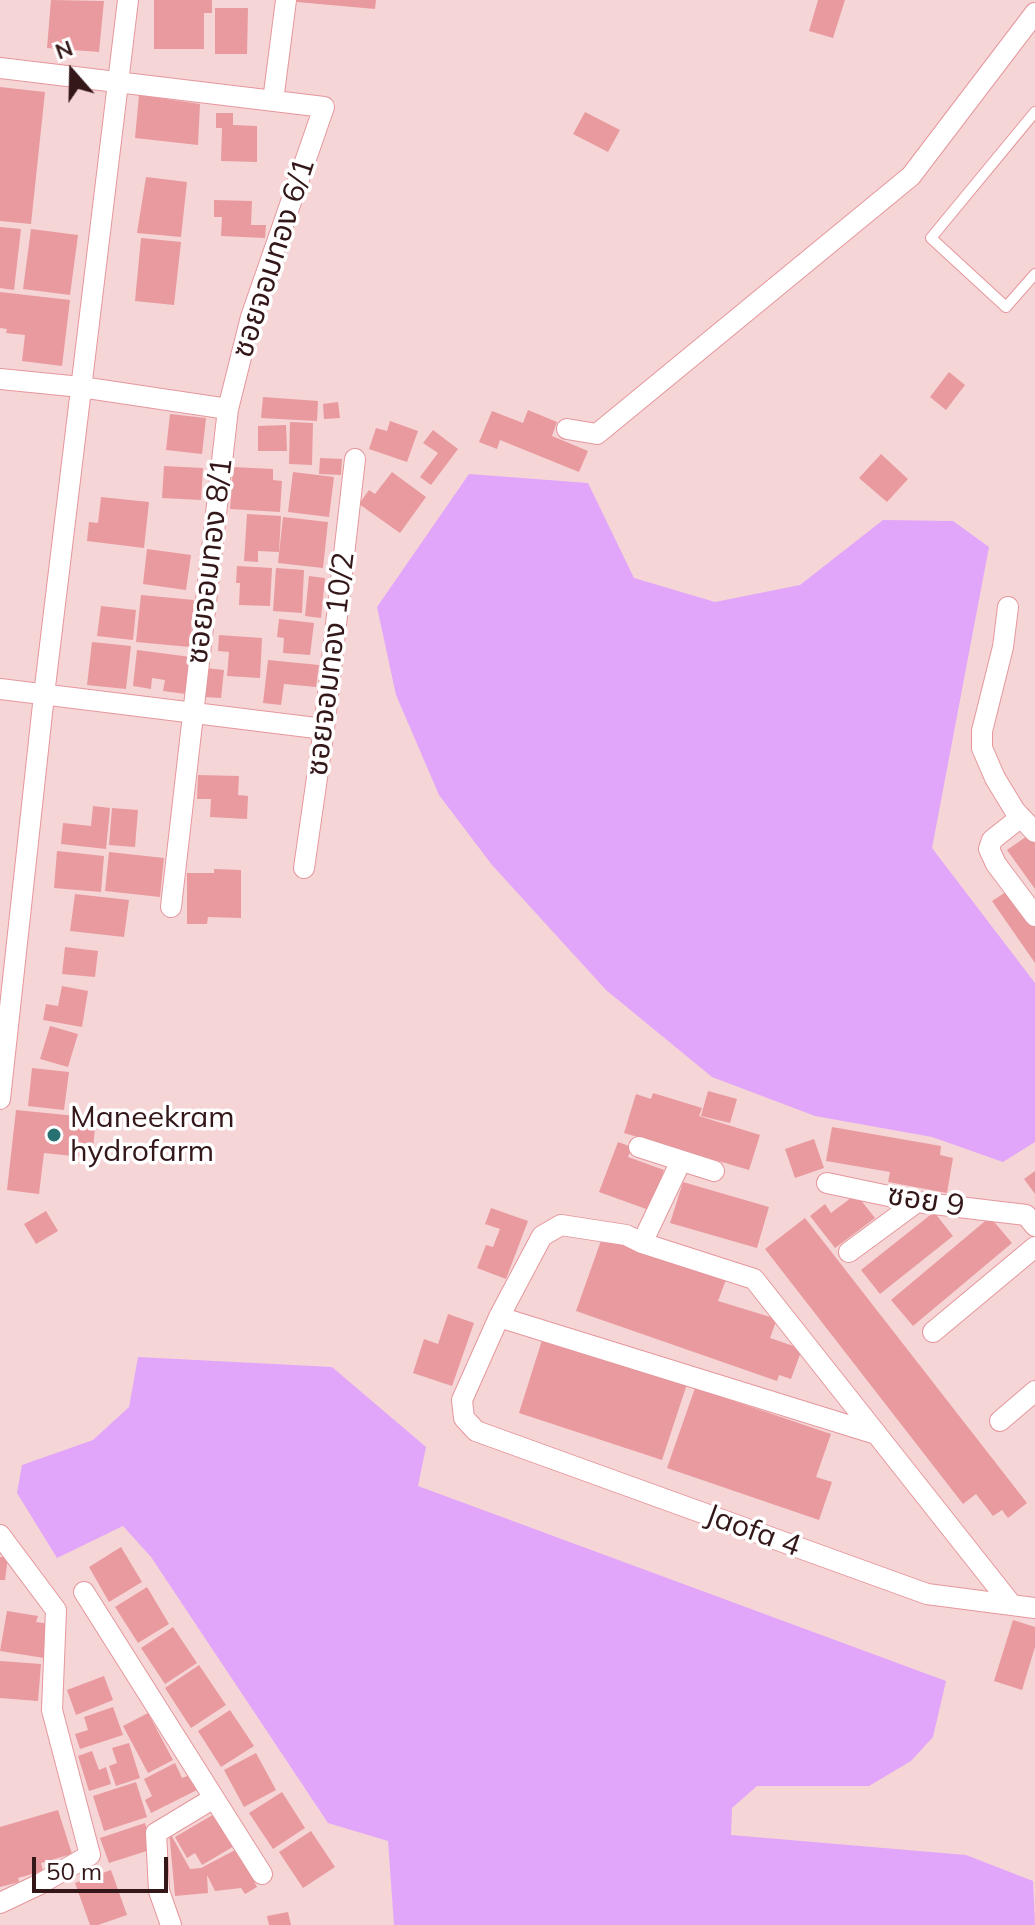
<!DOCTYPE html>
<html>
<head>
<meta charset="utf-8">
<style>
  body { margin:0 }
  #map { position:relative; width:1035px; height:1925px; overflow:hidden; background:#f6d5d6; font-family:Mulish,sans-serif }
  canvas { display:block }
  .north { position:absolute; left:32px; top:32px; width:80px; height:80px; -webkit-text-stroke:6px #fff; paint-order:stroke; rotate:340deg; font-size:22px; font-weight:700; line-height:32px; text-align:center; color:#341719 }
  .north::after { content:''; display:block; margin:auto; width:28px; height:36px; background:#341719; clip-path:polygon(50% 0,100% 100%,50% 72%,0 100%) }
  .scale { position:absolute; left:32px; top:1857px; width:136px; height:36px; box-sizing:border-box; border:4px solid #341719; border-top:0; padding-left:10px; font-size:24px; line-height:28px; white-space:nowrap; color:#341719; -webkit-text-stroke:6px #fff; paint-order:stroke }
</style>
</head>
<body>
<div id="map">
<canvas width="1035" height="1925"></canvas>
<div class="north">N</div>
<div class="scale">50 m</div>
</div>
<script>
const ctx = document.querySelector('canvas').getContext('2d');
ctx.lineJoin = 'round';
function fillPath(path, color) { ctx.fillStyle = color; ctx.fill(path, 'evenodd'); }
const poly = rows => new Path2D(rows.map(r => 'M' + r).join(''));
function trace(path, color, width, dash) { ctx.strokeStyle = color; ctx.lineWidth = width; ctx.lineCap = dash ? 'butt' : 'round'; ctx.setLineDash(dash || []); ctx.stroke(path); }
function drawText(font, color, halo, rows, align = 'center') {
  ctx.font = font + ' Mulish,"Noto Sans Thai",sans-serif'; ctx.lineWidth = 7; ctx.setLineDash([]); ctx.textBaseline = 'middle'; ctx.strokeStyle = halo; ctx.fillStyle = color; for (const [text, x, y, turn = 0] of rows) {
    ctx.save(); ctx.translate(x, y); ctx.rotate((+turn || 0) * Math.PI / 180); ctx.textAlign = isNaN(turn) ? turn : align; if (halo) ctx.strokeText(text, 0, 0); ctx.fillText(text, 0, 0); ctx.restore();
  }
}
fillPath(poly([
  [469,474,588,483,634,578,715,602,800,585,883,520,953,521,989,547,932,848,1035,983,1035,1142,1003,1162,932,1137,815,1116,712,1077,606,990,492,865,439,795,396,695,377,607],
  [138,1357,332,1367,426,1447,418,1486,946,1681,933,1737,911,1761,869,1786,757,1786,732,1808,731,1835,966,1855,1033,1881,1035,1925,394,1925,388,1841,328,1823,151,1557,123,1526,57,1558,17,1493,22,1465,93,1440,129,1407]
]), '#e1a6fa');
fillPath(poly([
  [51,0,104,1,99,52,47,48],
  [154,0,212,0,212,13,204,13,204,49,154,49],
  [297,0,376,0,375,9,297,2],
  [818,0,845,0,833,38,809,31],
  [215,8,248,8,247,54,215,54],
  [0,87,45,92,31,224,0,221],
  [139,95,200,104,198,145,135,138],
  [585,112,620,130,608,152,573,134],
  [216,113,233,113,233,125,257,126,257,162,221,161,222,128,216,128],
  [146,177,187,182,181,237,137,233],
  [214,200,252,201,251,225,266,225,265,238,221,236,222,217,214,217],
  [0,227,21,229,14,290,0,288],
  [31,229,78,235,70,295,23,289],
  [141,238,181,242,174,305,135,301],
  [0,292,70,300,62,366,22,361,25,335,6,333,7,329,0,328],
  [949,372,965,385,946,410,930,397],
  [263,397,318,401,317,421,261,418],
  [338,402,340,418,324,419,323,404],
  [528,410,557,422,552,436,588,451,579,472,500,440,497,449,479,442,492,411,523,423],
  [170,414,206,418,202,454,166,450],
  [390,421,418,431,407,462,369,449,376,428,387,431],
  [290,422,313,423,312,465,289,464],
  [286,425,287,451,258,451,258,426],
  [433,430,458,449,431,485,420,477,438,453,423,443],
  [881,454,908,479,887,502,859,478],
  [320,458,342,459,341,475,319,474],
  [164,466,203,468,201,500,162,498],
  [233,467,273,469,273,480,282,481,280,512,230,509],
  [293,472,334,477,329,517,288,512],
  [392,472,426,497,400,533,359,504,369,490,375,494],
  [101,497,149,502,144,548,87,541,89,522,98,523],
  [247,514,281,516,279,552,258,551,258,562,244,561],
  [283,517,328,522,323,568,278,563],
  [147,549,191,555,186,590,143,584],
  [237,566,272,568,270,606,239,605,240,583,236,583],
  [276,568,304,570,302,613,273,611],
  [309,576,325,578,321,618,305,616],
  [141,595,194,600,190,647,136,642],
  [101,606,136,610,133,640,97,636],
  [279,619,314,623,310,655,283,653,284,638,277,637],
  [219,635,262,638,260,678,227,676,229,652,218,651],
  [92,642,131,646,126,689,87,685],
  [137,650,191,657,186,694,163,691,165,680,152,678,151,689,133,686],
  [268,660,319,665,316,687,284,684,281,705,263,703],
  [206,668,224,670,221,698,204,697],
  [198,775,239,776,238,795,248,796,247,819,210,817,211,799,197,799],
  [93,806,110,808,106,849,61,844,63,823,91,826],
  [112,808,138,810,135,847,109,845],
  [1030,834,1035,841,1035,889,1007,850],
  [57,851,104,856,101,892,54,888],
  [109,852,164,858,160,897,105,891],
  [214,869,241,870,241,918,208,917,207,924,187,924,187,873,214,873],
  [1012,888,1035,922,1035,963,992,901],
  [75,894,129,900,124,937,70,931],
  [65,947,98,951,95,977,62,974],
  [62,986,88,991,82,1027,43,1020,46,1004,58,1006],
  [50,1026,78,1034,68,1067,40,1059],
  [32,1068,69,1072,64,1110,28,1106],
  [708,1091,737,1099,730,1123,701,1116],
  [653,1093,702,1108,699,1116,760,1135,749,1170,624,1133,636,1094,651,1099],
  [16,1110,96,1118,92,1158,44,1153,39,1194,7,1190],
  [832,1127,941,1146,940,1155,953,1158,947,1193,888,1182,890,1172,826,1161],
  [814,1139,824,1168,795,1178,785,1149],
  [618,1142,632,1147,628,1157,664,1170,649,1210,599,1192],
  [1035,1171,1035,1194,1024,1179],
  [683,1182,769,1207,757,1248,670,1223],
  [856,1194,875,1218,835,1248,810,1216,825,1204,831,1213],
  [491,1208,528,1221,506,1279,477,1268,486,1245,493,1247,500,1229,485,1224],
  [46,1211,58,1231,36,1244,24,1224],
  [934,1212,953,1236,880,1294,861,1270],
  [990,1217,1012,1243,913,1326,891,1300],
  [805,1218,1027,1503,1008,1518,1002,1510,993,1516,976,1494,963,1504,765,1249],
  [603,1235,727,1277,718,1301,777,1319,770,1338,802,1349,791,1379,779,1375,777,1381,576,1311],
  [448,1314,474,1323,452,1386,413,1373,424,1339,438,1344],
  [543,1337,687,1384,662,1460,519,1413],
  [695,1388,831,1434,816,1477,832,1482,819,1520,667,1468],
  [121,1547,142,1582,109,1602,89,1567],
  [0,1557,8,1557,5,1580,0,1580],
  [147,1587,169,1624,138,1643,115,1607],
  [7,1611,38,1616,36,1622,50,1624,44,1658,0,1651],
  [1013,1620,1035,1627,1035,1647,1022,1690,994,1681],
  [173,1627,197,1663,165,1684,141,1648],
  [0,1661,41,1664,38,1701,0,1698],
  [199,1665,226,1705,191,1728,165,1688],
  [104,1676,113,1700,76,1715,67,1690],
  [113,1707,123,1735,80,1749,75,1734,88,1730,84,1717],
  [230,1710,254,1746,221,1767,198,1731],
  [148,1713,173,1760,148,1773,123,1726],
  [129,1743,140,1778,116,1786,109,1766,117,1763,112,1748],
  [92,1751,99,1770,106,1767,111,1784,89,1791,78,1756],
  [256,1753,276,1790,244,1807,224,1770],
  [175,1763,182,1778,190,1775,197,1790,151,1813,145,1800,152,1796,144,1779],
  [136,1782,147,1817,104,1831,93,1796],
  [282,1792,305,1828,273,1849,249,1813],
  [58,1810,72,1854,41,1863,43,1871,18,1878,19,1882,0,1887,0,1827],
  [216,1813,236,1845,202,1865,195,1853,187,1858,175,1837],
  [145,1823,153,1849,109,1863,100,1838],
  [169,1831,190,1869,201,1868,237,1849,257,1887,245,1894,241,1888,215,1891,207,1875,208,1893,175,1896],
  [311,1831,335,1867,303,1888,279,1852],
  [111,1870,127,1915,98,1925,90,1925,75,1883],
  [288,1912,291,1925,269,1925,267,1916]
]), '#e89a9f');
const service = poly([
  [1035,112,931,238,1006,307,1035,274]
]);
const minor = poly([
  [0,68,324,107,251,317,228,409,171,907],
  [273,101,286,0],
  [0,379,81,387,228,409],
  [567,429,597,434,911,176,1035,13],
  [1008,607,1003,647,982,731,982,748,995,778,1015,811,1035,832],
  [0,689,324,729],
  [1021,817,992,840,989,849,996,864,1035,916],
  [304,868,324,729,355,459],
  [0,1099,44,695,128,0],
  [639,1147,714,1171],
  [827,1183,917,1202,1026,1215,1035,1226],
  [642,1243,681,1161],
  [849,1252,917,1202],
  [499,1317,876,1434],
  [933,1332,1035,1247],
  [1000,1421,1035,1391],
  [0,1535,56,1610,52,1710,90,1855,38,1885,0,1903],
  [84,1592,262,1874],
  [1011,1604,754,1279,642,1243,626,1235,561,1225,542,1236,499,1317,462,1400,464,1418,476,1431,927,1594,1035,1608],
  [171,1925,159,1891,156,1833,214,1798]
]);
trace(service, '#e5979c', 12);
trace(minor, '#e5979c', 22);
trace(service, '#fff', 10);
trace(minor, '#fff', 20);
for (const [x, y, r, color] of [
  [54,1135,8,"#277172"]
]) { const dot = new Path2D(); dot.arc(x, y, r, 0, 2 * Math.PI); ctx.fillStyle = color; ctx.fill(dot); trace(dot, '#fff', 3); }
drawText('30px', '#341719', '#fff', [
  ["ซอยจอมทอง 6/1",274,258,-72],
  ["ซอยจอมทอง 8/1",210,561,-83],
  ["ซอยจอมทอง 10/2",331,664,-83],
  ["ซอย 9",926,1201,9],
  ["Jaofa 4",753,1531,20]
]);
drawText('30px', '#341719', '#fff', [
  ["Maneekram",70,1118],
  ["hydrofarm",70,1152]
], 'left');
</script>
</body>
</html>
